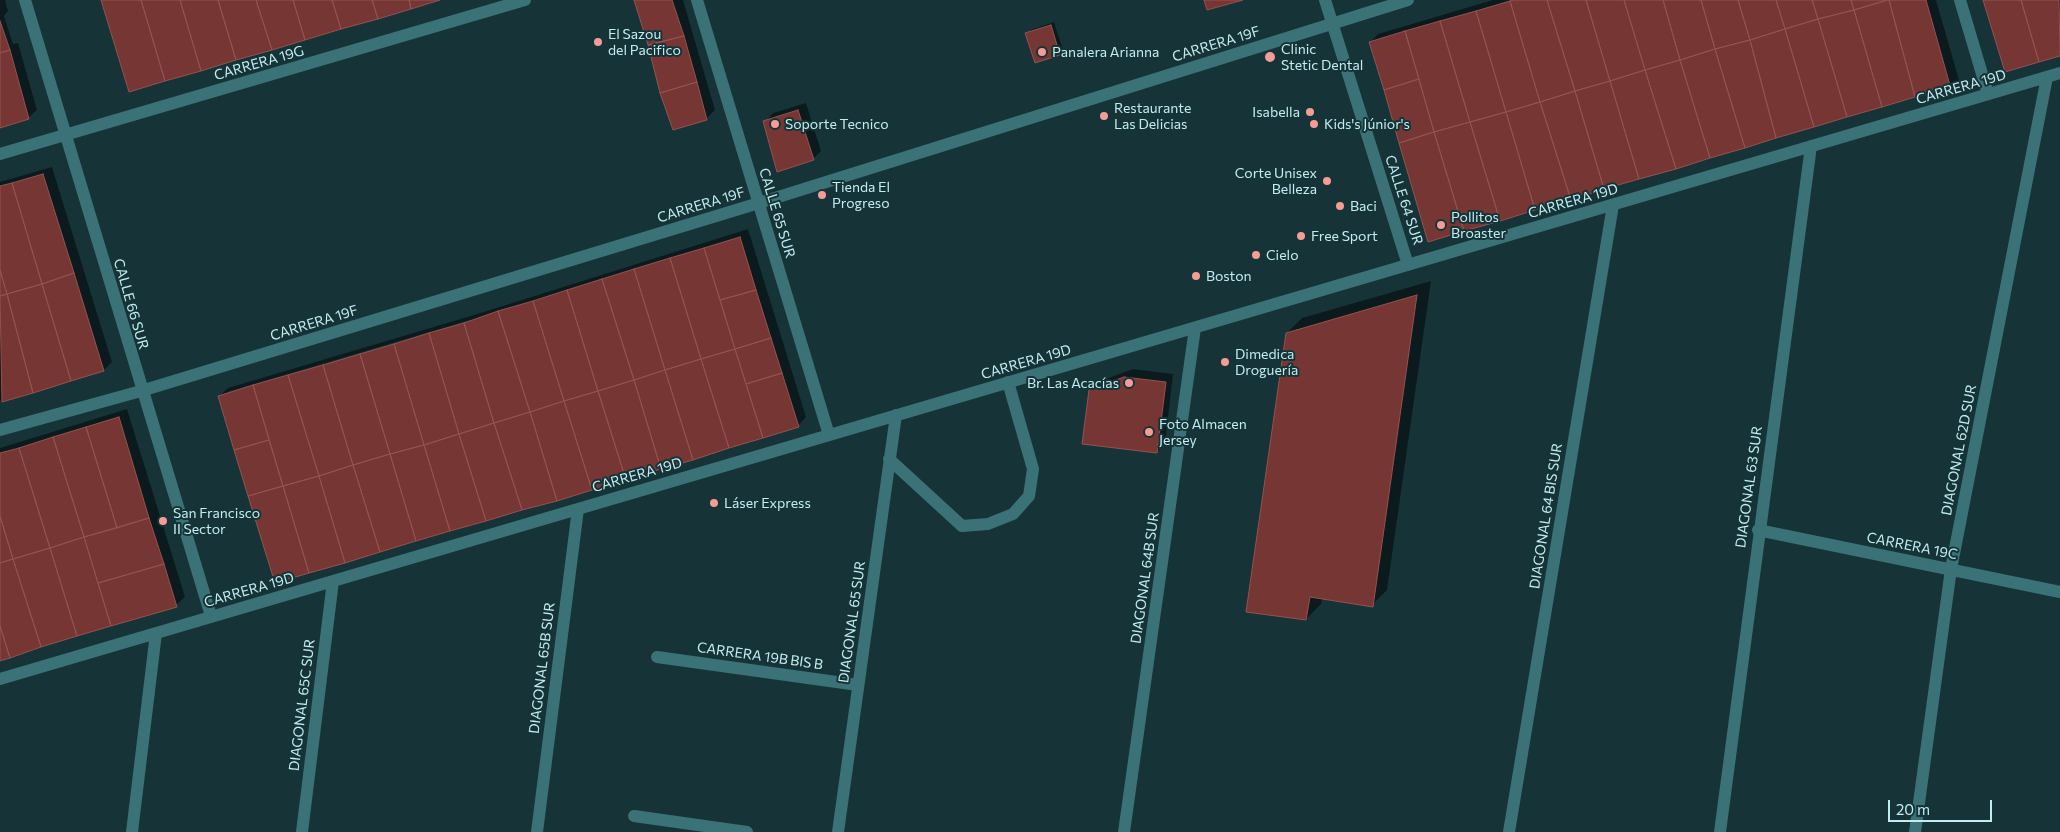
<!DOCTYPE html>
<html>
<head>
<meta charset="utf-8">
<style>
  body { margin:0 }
  #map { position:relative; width:2060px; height:832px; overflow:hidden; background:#163437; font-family:Commissioner,sans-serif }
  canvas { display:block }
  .scale { position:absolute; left:1888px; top:800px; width:104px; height:22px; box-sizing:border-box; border:2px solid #c1ecf1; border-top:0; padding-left:6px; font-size:15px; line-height:18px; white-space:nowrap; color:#c1ecf1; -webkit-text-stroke:4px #163437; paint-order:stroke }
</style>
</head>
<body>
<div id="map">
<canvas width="2060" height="832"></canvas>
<div class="scale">20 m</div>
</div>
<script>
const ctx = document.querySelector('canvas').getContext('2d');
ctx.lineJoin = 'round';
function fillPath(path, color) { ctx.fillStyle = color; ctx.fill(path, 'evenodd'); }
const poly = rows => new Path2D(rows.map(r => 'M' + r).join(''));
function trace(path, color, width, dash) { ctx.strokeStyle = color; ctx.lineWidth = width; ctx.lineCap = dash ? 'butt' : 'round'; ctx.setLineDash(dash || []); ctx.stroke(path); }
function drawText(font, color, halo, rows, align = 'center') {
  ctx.font = font + ' Commissioner,sans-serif'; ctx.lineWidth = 4; ctx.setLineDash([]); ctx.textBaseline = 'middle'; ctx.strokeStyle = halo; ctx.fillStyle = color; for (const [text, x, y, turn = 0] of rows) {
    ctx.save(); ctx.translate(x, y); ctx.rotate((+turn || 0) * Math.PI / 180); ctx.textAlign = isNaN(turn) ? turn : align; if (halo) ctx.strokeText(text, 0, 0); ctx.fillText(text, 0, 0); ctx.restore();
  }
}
fillPath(poly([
  [0,0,5,0,8,11,4,16,13,44,18,43,37,110,28,118,0,126],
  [636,0,683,0,715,110,706,119],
  [1493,0,1936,0,1959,80,1951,88,1915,96,1428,240,1370,42,1378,34],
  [1984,0,2060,0,2060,54,2005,70],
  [1054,22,1063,50,1059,54,1027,34,1031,30],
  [806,103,821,151,813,159,765,122,773,113],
  [52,167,112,362,104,370,0,401,0,182],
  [748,229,806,417,798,426,276,582,219,396,228,388,474,315],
  [470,320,471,323,228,394,228,392],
  [1431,281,1387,590,1372,605,1322,598,1321,604,1306,619,1287,333,1302,318],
  [1133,369,1173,374,1165,444,1157,452,1090,390,1098,382],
  [127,409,185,597,176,605,0,659,0,448]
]), '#0007');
const building = poly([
  [101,0,141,0,165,81,129,92,101,0],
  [141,0,180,0,201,71,165,81,141,0],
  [180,0,218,0,236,60,201,71,180,0],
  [218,0,256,0,272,50,236,60,218,0],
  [256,0,293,0,305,40,272,50,256,0],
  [293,0,332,0,341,29,305,40,293,0],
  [332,0,372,0,378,19,341,29,332,0],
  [372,0,409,0,411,9,378,19,372,0],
  [409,0,440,0,411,9,409,0],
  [634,0,672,0,684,36,648,45,634,0],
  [1204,0,1243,0,1207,10,1204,0],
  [1513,0,1547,0,1575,91,1540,102,1510,1,1513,0],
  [1547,0,1586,0,1610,81,1575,91,1547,0],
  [1586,0,1624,0,1645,70,1610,81,1586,0],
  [1624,0,1663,0,1680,60,1645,70,1624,0],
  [1663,0,1701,0,1715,49,1680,60,1663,0],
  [1701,0,1738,0,1750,40,1715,49,1701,0],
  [1738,0,1776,0,1785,29,1750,40,1738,0],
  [1776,0,1812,0,1818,19,1785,29,1776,0],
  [1812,0,1851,0,1854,10,1818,19,1812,0],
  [1851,0,1886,0,1854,10,1851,0],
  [1889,0,1915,97,1882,107,1854,10,1889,0],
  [1889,0,1926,0,1951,89,1915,97,1889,0],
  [1983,0,2021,0,2039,62,2005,72,1983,0],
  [2021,0,2059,0,2060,56,2039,62,2021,0],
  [1510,1,1540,102,1506,112,1476,11,1510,1],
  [1854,10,1882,107,1847,117,1818,19,1854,10],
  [1476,11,1506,112,1470,122,1440,21,1476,11],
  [1818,19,1847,117,1814,127,1785,29,1818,19],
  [0,21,10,50,0,53,0,21],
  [1440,21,1470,122,1434,132,1405,31,1440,21],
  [1051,25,1060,55,1035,63,1025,33,1051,25],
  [1785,29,1814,127,1776,138,1750,40,1785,29],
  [1405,31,1419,79,1384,90,1369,42,1405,31],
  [684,36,697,82,660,93,648,45,684,36],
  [1750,40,1776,138,1745,148,1715,49,1750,40],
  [1715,49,1745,148,1710,158,1680,60,1715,49],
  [10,50,29,119,0,128,0,53,10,50],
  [1680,60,1710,158,1676,169,1645,70,1680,60],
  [1645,70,1676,169,1639,179,1610,81,1645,70],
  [1419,79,1434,132,1399,143,1384,90,1419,79],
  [1610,81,1639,179,1604,189,1575,91,1610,81],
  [697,82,707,120,673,130,660,93,697,82],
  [1575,91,1604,189,1571,200,1540,102,1575,91],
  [1540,102,1571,200,1535,210,1506,112,1540,102],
  [798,110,814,160,777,172,763,121,798,110],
  [1506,112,1535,210,1500,221,1470,122,1506,112],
  [1470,122,1500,221,1464,231,1434,132,1470,122],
  [1434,132,1464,231,1428,242,1399,143,1434,132],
  [43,174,74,273,42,284,12,183,43,174],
  [12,183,42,284,7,294,0,270,0,186,12,183],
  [740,237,756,290,720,300,704,248,740,237],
  [704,248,735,349,701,359,670,258,704,248],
  [670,258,701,359,665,370,634,269,670,258],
  [634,269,665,370,634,380,602,279,634,269],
  [0,270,7,294,0,296,0,270],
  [74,273,104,371,71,381,42,284,74,273],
  [602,279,634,380,598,391,567,290,602,279],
  [42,284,71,381,33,393,7,294,42,284],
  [567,290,598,391,564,401,533,301,567,290],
  [756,290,771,338,735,349,720,300,756,290],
  [7,294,33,393,2,402,0,296,7,294],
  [1417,295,1373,607,1310,597,1306,620,1246,612,1286,333,1417,295],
  [533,301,564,401,530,412,498,311,533,301],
  [498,311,530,412,494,423,464,323,498,311],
  [464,323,494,423,459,434,429,333,464,323],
  [429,333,459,434,424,445,394,344,429,333],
  [771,338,782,373,746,384,735,349,771,338],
  [394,344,424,445,390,454,360,354,394,344],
  [735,349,763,438,729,448,701,359,735,349],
  [360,354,390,454,353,465,323,365,360,354],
  [701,359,729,448,693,460,665,370,701,359],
  [323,365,353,465,319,476,288,375,323,365],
  [665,370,693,460,661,469,634,380,665,370],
  [782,373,799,427,763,438,746,384,782,373],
  [288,375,319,476,283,486,253,385,288,375],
  [1124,377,1166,382,1157,453,1082,444,1089,390,1124,377],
  [634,380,661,469,626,480,598,391,634,380],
  [253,385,269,440,234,450,218,396,253,385],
  [598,391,626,480,592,490,564,401,598,391],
  [564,401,592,490,557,501,530,412,564,401],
  [530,412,557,501,522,510,494,423,530,412],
  [119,417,149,518,117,528,86,427,119,417],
  [494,423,522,510,486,521,459,434,494,423],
  [86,427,117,528,84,537,53,437,86,427],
  [459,434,486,521,450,531,424,445,459,434],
  [53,437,84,537,50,548,19,448,53,437],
  [269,440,283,486,248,496,234,450,269,440],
  [424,445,450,531,416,541,390,454,424,445],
  [19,448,50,548,13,559,0,516,0,453,19,448],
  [390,454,416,541,380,552,353,465,390,454],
  [353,465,380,552,345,563,319,476,353,465],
  [319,476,345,563,309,573,283,486,319,476],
  [283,486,309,573,275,583,248,496,283,486],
  [0,516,13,559,0,563,0,516],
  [149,518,164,564,98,583,84,537,149,518],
  [84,537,111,626,77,636,50,548,84,537],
  [50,548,77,636,41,647,13,559,50,548],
  [13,559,41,647,10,658,0,626,0,563,13,559],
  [164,564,177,607,111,626,98,583,164,564],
  [0,626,10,658,0,661,0,626]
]);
fillPath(building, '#763734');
trace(building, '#95524f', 1);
trace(poly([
  [25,0,211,616],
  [697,0,829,435],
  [1325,0,1408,265],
  [1960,0,1988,94],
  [0,154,525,0],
  [0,430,141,391,759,203,1408,0],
  [889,459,962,526,988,524,1013,514,1029,496,1033,469,1008,382],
  [1758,530,2060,592],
  [657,657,858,685],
  [0,679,2060,73],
  [634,816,747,832],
  [132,832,156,633],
  [302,832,333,581],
  [537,832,578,509],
  [838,832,896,415],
  [1124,832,1195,328],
  [1509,832,1613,205],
  [1720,832,1811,146],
  [1915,832,1951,569,2047,77]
]), '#3a7278', 12);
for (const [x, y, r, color] of [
  [598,42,5,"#f59c96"],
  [1042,52,5,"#f59c96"],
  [1270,57,6,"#f59c96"],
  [1310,112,5,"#f59c96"],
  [1104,116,5,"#f59c96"],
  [775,124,5,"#f59c96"],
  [1314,124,5,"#f59c96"],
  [1327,181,5,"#f59c96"],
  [822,195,5,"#f59c96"],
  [1340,206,5,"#f59c96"],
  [1441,225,5,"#f59c96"],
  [1301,236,5,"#f59c96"],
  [1256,255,5,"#f59c96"],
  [1196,276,5,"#f59c96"],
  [1225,362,5,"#f59c96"],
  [1129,383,5,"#f59c96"],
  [1149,432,5,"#f59c96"],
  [714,503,5,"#f59c96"],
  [163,521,5,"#f59c96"]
]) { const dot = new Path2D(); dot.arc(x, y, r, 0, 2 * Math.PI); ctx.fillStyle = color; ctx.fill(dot); trace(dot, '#163437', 2); }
drawText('14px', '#c1ecf1', '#163437', [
  ["El Sazou",608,34],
  ["del Pacifico",608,50],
  ["Clinic",1281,49],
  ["Stetic Dental",1281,65],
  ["Panalera Arianna",1052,52],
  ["Restaurante",1114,108],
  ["Las Delicias",1114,124],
  ["Isabella",1300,112,"right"],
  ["Soporte Tecnico",785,124],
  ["Kids's Júnior's",1324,124],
  ["Corte Unisex",1317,173,"right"],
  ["Belleza",1317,189,"right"],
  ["Tienda El",832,187],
  ["Progreso",832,203],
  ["Baci",1350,206],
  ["Pollitos",1451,217],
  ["Broaster",1451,233],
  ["Free Sport",1311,236],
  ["Cielo",1266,255],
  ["Boston",1206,276],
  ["Dimedica",1235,354],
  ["Droguería",1235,370],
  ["Br. Las Acacías",1119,383,"right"],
  ["Foto Almacen",1159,424],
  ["Jersey",1159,440],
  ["Láser Express",724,503],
  ["San Francisco",173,513],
  ["II Sector",173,529]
], 'left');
drawText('14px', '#c1ecf1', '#163437', [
  ["CARRERA 19F",1216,44,-17],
  ["CARRERA 19G",259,63,-16],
  ["CARRERA 19D",1961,87,-16],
  ["CALLE 64 SUR",1404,200,72],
  ["CARRERA 19D",1573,201,-16],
  ["CARRERA 19F",701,205,-17],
  ["CALLE 65 SUR",777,213,73],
  ["CALLE 66 SUR",131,304,74],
  ["CARRERA 19F",314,323,-17],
  ["CARRERA 19D",1026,362,-16],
  ["DIAGONAL 62D SUR",1959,450,-79],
  ["CARRERA 19D",637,475,-16],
  ["DIAGONAL 63 SUR",1749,487,-82],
  ["DIAGONAL 64 BIS SUR",1546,516,-81],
  ["CARRERA 19C",1912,546,11],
  ["DIAGONAL 64B SUR",1145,578,-82],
  ["CARRERA 19D",249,590,-16],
  ["DIAGONAL 65 SUR",852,622,-82],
  ["CARRERA 19B BIS B",760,656,8],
  ["DIAGONAL 65B SUR",542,668,-83],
  ["DIAGONAL 65C SUR",302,705,-83]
]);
</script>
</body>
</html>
